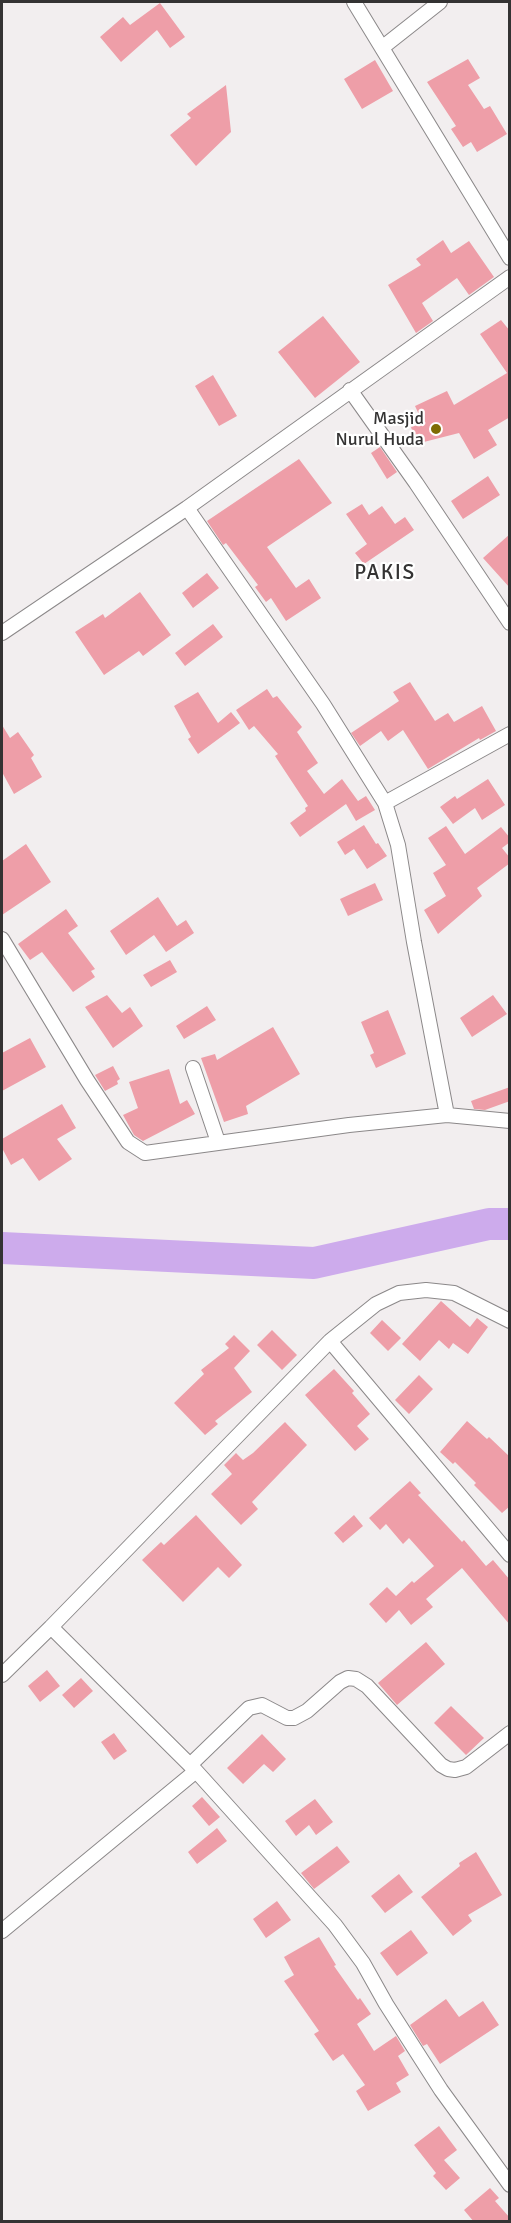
<!DOCTYPE html>
<html>
<head>
<meta charset="utf-8">
<style>
  body { margin:0 }
  #map { position:relative; width:511px; height:2223px; overflow:hidden; background:#f2eeef; font-family:Signika,sans-serif }
  canvas { display:block }
  .frame { position:absolute; inset:0; border:3px solid #343333; pointer-events:none }
</style>
</head>
<body>
<div id="map">
<canvas width="511" height="2223"></canvas>
<div class="frame"></div>
</div>
<script>
const ctx = document.querySelector('canvas').getContext('2d');
ctx.lineJoin = 'round';
const poly = rows => new Path2D(rows.map(r => 'M' + r).join(''));
function trace(path, color, width, dash) { ctx.strokeStyle = color; ctx.lineWidth = width; ctx.lineCap = dash ? 'butt' : 'round'; ctx.setLineDash(dash || []); ctx.stroke(path); }
function fillPath(path, color) { ctx.fillStyle = color; ctx.fill(path, 'evenodd'); }
function drawText(font, color, halo, rows, align = 'center') {
  ctx.font = font + ' Signika,sans-serif'; ctx.lineWidth = 4.5; ctx.setLineDash([]); ctx.textBaseline = 'middle'; ctx.strokeStyle = halo; ctx.fillStyle = color; for (const [text, x, y, turn = 0] of rows) {
    ctx.save(); ctx.translate(x, y); ctx.rotate((+turn || 0) * Math.PI / 180); ctx.textAlign = isNaN(turn) ? turn : align; if (halo) ctx.strokeText(text, 0, 0); ctx.fillText(text, 0, 0); ctx.restore();
  }
}
trace(poly([
  [2,1248,314,1263,489,1224,510,1224]
]), '#cdabec', 32);
fillPath(poly([
  [160,3,185,37,170,48,157,30,121,62,100,37,123,17,130,25],
  [468,59,480,78,468,85,484,109,490,106,507,134,477,152,471,142,463,147,451,129,456,126,427,82],
  [375,60,393,91,362,109,344,79],
  [226,85,231,132,196,166,170,135,191,118,187,114],
  [443,240,451,253,469,241,494,277,469,295,457,278,422,303,433,321,416,333,388,285,421,265,416,259],
  [323,316,360,362,315,398,278,352],
  [501,320,510,331,510,417,488,430,497,445,474,459,459,433,416,444,411,427,423,423,415,406,447,391,454,405,507,373,480,334],
  [213,375,237,416,219,426,195,386],
  [380,447,397,472,387,479,371,453],
  [299,459,332,503,267,547,296,588,309,579,321,598,286,621,271,598,266,602,255,587,258,585,226,543,223,545,207,521],
  [488,476,500,495,463,519,451,501],
  [362,504,369,515,382,506,395,524,405,517,414,530,364,564,355,553,367,544,346,514],
  [510,534,510,588,483,558],
  [207,573,219,588,193,608,182,593],
  [140,592,171,635,143,656,139,651,104,675,75,632,103,614,105,618],
  [213,624,223,637,185,666,175,653],
  [410,682,435,721,448,713,454,722,482,706,496,731,480,740,479,738,428,769,403,730,388,741,381,731,360,746,351,733,399,701,393,692],
  [267,689,273,698,277,696,302,727,297,732,318,763,307,771,324,794,342,779,358,801,366,796,375,810,356,821,346,804,300,837,290,823,306,811,305,808,308,806,275,756,278,754,254,726,249,730,236,710],
  [198,692,218,723,231,712,240,723,198,754,188,739,191,737,174,706],
  [2,725,10,738,18,732,34,755,31,758,42,777,14,794,2,772],
  [488,779,505,805,482,820,475,808,453,824,440,807,455,796,457,799],
  [364,825,376,844,378,843,387,856,367,869,354,849,345,855,337,842],
  [446,826,465,854,501,827,510,838,510,842,502,848,510,858,510,863,477,888,482,896,438,934,424,910,446,896,433,873,446,865,428,838],
  [26,844,51,882,2,915,2,861],
  [375,883,383,900,348,916,340,899],
  [158,897,177,926,186,920,194,933,166,952,154,935,126,955,110,931],
  [66,909,78,926,68,933,95,969,91,971,95,977,73,992,42,952,30,960,18,944],
  [170,960,177,972,151,987,143,975],
  [107,995,122,1013,130,1007,143,1026,113,1048,85,1007],
  [493,995,507,1014,472,1037,460,1018],
  [207,1006,216,1020,184,1039,176,1026],
  [388,1010,406,1054,376,1068,370,1055,374,1053,361,1022],
  [273,1027,300,1074,246,1106,248,1114,224,1122,201,1058,215,1054,217,1060],
  [30,1038,46,1067,2,1091,2,1053],
  [113,1066,120,1079,117,1081,118,1084,105,1091,95,1075],
  [169,1069,180,1104,187,1100,195,1114,143,1141,134,1135,123,1115,138,1108,129,1082],
  [510,1087,510,1101,485,1110,474,1109,471,1101],
  [62,1104,76,1128,57,1139,72,1159,39,1181,23,1158,11,1165,2,1148,2,1139],
  [441,1301,470,1327,477,1318,488,1327,468,1354,453,1343,449,1349,439,1340,420,1361,402,1344],
  [382,1320,401,1338,388,1351,370,1333],
  [272,1330,297,1355,282,1370,257,1345],
  [234,1335,250,1351,234,1368,252,1392,215,1421,218,1424,205,1435,174,1403,204,1374,201,1370,229,1348,225,1344],
  [334,1369,354,1391,352,1393,370,1414,357,1426,369,1439,355,1451,305,1395],
  [419,1375,433,1389,409,1414,395,1400],
  [467,1421,487,1439,489,1437,510,1457,510,1506,502,1513,474,1485,476,1483,455,1462,453,1464,440,1452],
  [285,1422,307,1445,252,1502,258,1509,241,1525,211,1494,232,1474,224,1465,236,1453,243,1460,253,1453],
  [410,1481,421,1493,418,1495,462,1542,464,1540,486,1566,493,1560,510,1580,510,1625,462,1568,426,1599,433,1607,411,1625,399,1610,386,1623,369,1604,387,1587,396,1596,412,1581,414,1583,434,1566,409,1538,403,1544,386,1524,380,1530,369,1518],
  [196,1515,242,1565,229,1578,218,1567,183,1602,142,1560,161,1542,164,1545],
  [354,1515,363,1526,343,1543,334,1533],
  [426,1642,445,1664,397,1705,378,1683],
  [47,1670,60,1686,40,1702,28,1686],
  [81,1678,93,1691,74,1708,62,1695],
  [451,1706,484,1738,466,1755,434,1723],
  [114,1733,127,1751,114,1760,101,1742],
  [262,1734,286,1759,273,1772,264,1764,243,1784,227,1768],
  [202,1797,220,1817,209,1826,192,1806],
  [315,1799,333,1822,316,1835,309,1825,296,1836,285,1821],
  [217,1828,227,1841,197,1864,188,1852],
  [337,1846,350,1862,314,1889,301,1873],
  [476,1852,502,1895,468,1915,472,1921,453,1936,421,1897,460,1866,459,1863],
  [399,1874,413,1892,385,1913,371,1896],
  [277,1901,291,1920,266,1938,253,1919],
  [411,1930,428,1953,397,1976,380,1953],
  [319,1937,336,1965,334,1966,358,2000,360,1998,371,2014,357,2024,374,2051,396,2036,405,2051,398,2056,409,2075,396,2083,401,2092,368,2111,356,2091,365,2085,343,2054,333,2061,314,2034,319,2031,284,1981,294,1975,284,1957],
  [446,1999,459,2017,483,2001,499,2025,440,2064,427,2044,423,2046,410,2025],
  [439,2126,457,2150,444,2160,460,2178,446,2190,433,2176,436,2173,414,2145],
  [490,2188,499,2198,495,2201,510,2218,510,2222,474,2222,464,2210]
]), '#ee9ea8');
const street = poly([
  [354,2,510,258],
  [383,47,440,2],
  [350,390,416,483,510,623],
  [187,508,323,704,385,803,398,845,414,942,447,1115],
  [2,633,187,508,510,277],
  [385,803,510,734],
  [2,939,87,1080,128,1142,145,1153,349,1125,447,1115,510,1121],
  [193,1068,218,1142],
  [330,1341,376,1304,399,1293,426,1290,454,1293,510,1321],
  [510,1555,330,1341,51,1627,196,1771,335,1925,363,1963,386,2004,441,2090,510,2185],
  [2,1675,51,1627],
  [190,1765,249,1708,262,1705,287,1718,294,1718,307,1711,340,1682,348,1678,356,1679,367,1686,441,1765,448,1769,455,1770,466,1767,510,1733],
  [2,1931,196,1771]
]);
trace(street, '#8b8889', 16);
trace(street, '#fff', 14);
for (const [x, y, r, color] of [
  [436,429,6,"#7e6b03"]
]) { const dot = new Path2D(); dot.arc(x, y, r, 0, 2 * Math.PI); ctx.fillStyle = color; ctx.fill(dot); trace(dot, '#fff', 2); }
drawText('18px', '#343333', '#fff', [
  ["Masjid",424,419],
  ["Nurul Huda",424,440]
], 'right');
ctx.letterSpacing = '1.5px';
drawText('21px', '#343333', '#fff', [
  ["PAKIS",385,573]
]);
ctx.letterSpacing = '0px';
</script>
</body>
</html>
